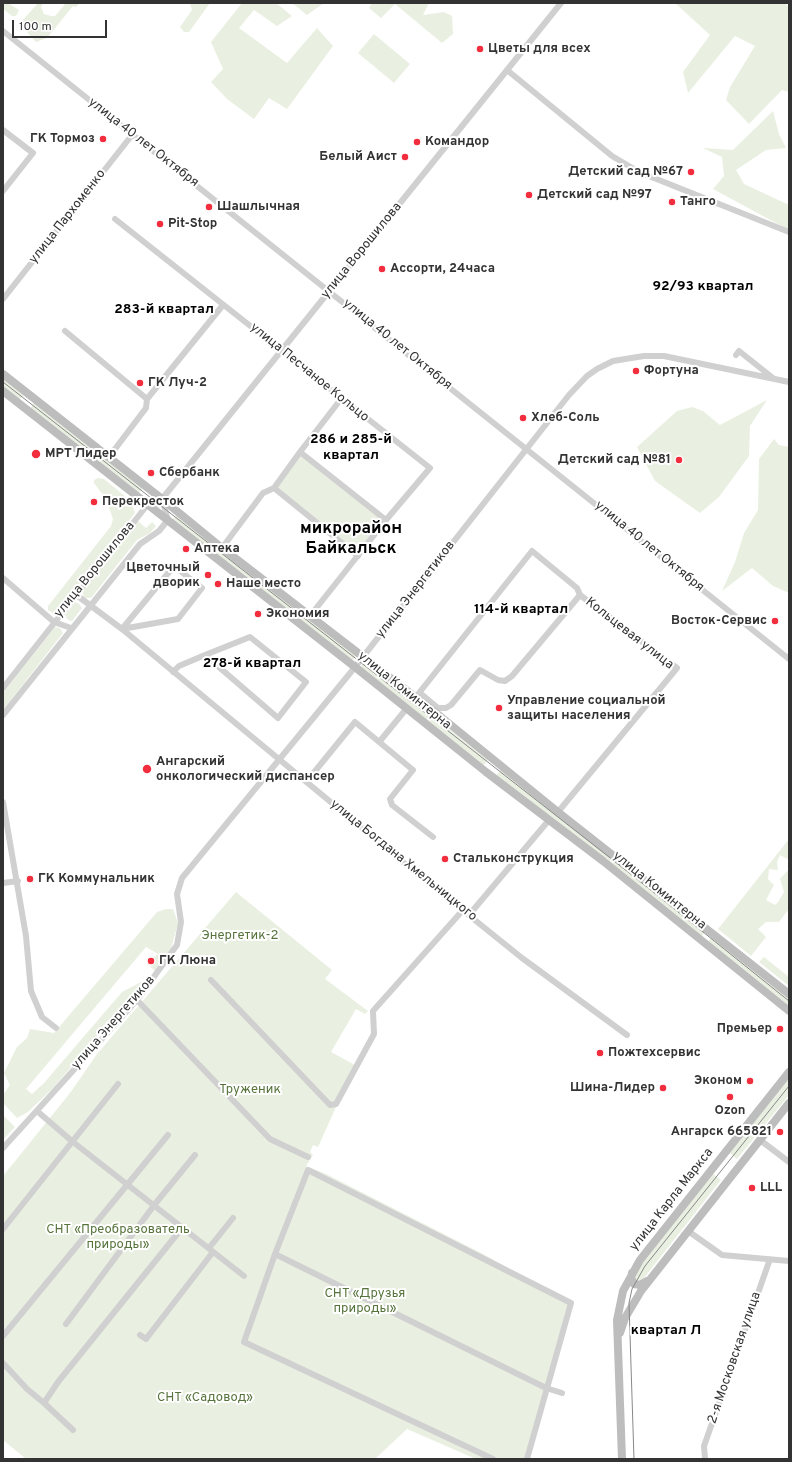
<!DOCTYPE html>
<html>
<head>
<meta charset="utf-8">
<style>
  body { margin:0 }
  #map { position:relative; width:792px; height:1462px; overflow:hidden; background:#fff; font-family:Overpass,sans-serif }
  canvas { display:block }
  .frame { position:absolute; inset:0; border:4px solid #333; pointer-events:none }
  .scale { position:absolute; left:12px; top:20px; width:95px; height:18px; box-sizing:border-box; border:2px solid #333; border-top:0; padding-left:5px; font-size:12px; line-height:14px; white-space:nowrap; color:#333; -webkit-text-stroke:3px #fff; paint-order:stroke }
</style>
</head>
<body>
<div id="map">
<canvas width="792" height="1462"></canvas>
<div class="frame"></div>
<div class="scale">100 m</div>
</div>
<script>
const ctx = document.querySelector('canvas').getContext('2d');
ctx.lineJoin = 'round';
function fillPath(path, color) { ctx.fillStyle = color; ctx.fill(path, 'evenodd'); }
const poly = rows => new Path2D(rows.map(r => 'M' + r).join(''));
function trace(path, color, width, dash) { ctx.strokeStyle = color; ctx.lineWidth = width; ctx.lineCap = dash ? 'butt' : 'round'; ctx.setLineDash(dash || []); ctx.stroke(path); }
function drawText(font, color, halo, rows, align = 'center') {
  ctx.font = font + ' Overpass,sans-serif'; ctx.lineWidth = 4; ctx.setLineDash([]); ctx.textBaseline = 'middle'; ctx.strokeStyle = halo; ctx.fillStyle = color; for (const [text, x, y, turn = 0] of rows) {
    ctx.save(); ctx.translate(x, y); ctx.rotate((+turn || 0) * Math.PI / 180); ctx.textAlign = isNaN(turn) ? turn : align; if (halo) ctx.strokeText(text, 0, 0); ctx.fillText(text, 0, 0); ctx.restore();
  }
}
fillPath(poly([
  [3,3,8,3,19,10,16,16,12,16,3,9],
  [38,3,43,3,41,7,44,14,51,16,55,16,66,3,80,3,76,7,73,6,47,38,36,42,26,31,22,21],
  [190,3,210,3,189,32,184,32,180,27,192,10],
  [242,3,276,3,292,16,277,26,254,10,239,28,287,63,317,28,333,46,287,109,269,98,254,119,227,99,211,82,223,69,211,42],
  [292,3,324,3,307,15],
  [372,3,429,3,423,15,444,12,452,16,453,34,442,43,395,4,381,18,369,8],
  [675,3,785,3,789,7,789,92,782,90,749,124,726,100,730,87,755,46,735,36,688,93,683,72,710,35],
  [374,34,410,64,394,83,358,53],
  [773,111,779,134,786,148,766,150,736,170,744,184,789,205,789,230,713,189,724,176,722,157,703,148,733,150],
  [3,378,24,395,19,400,3,388],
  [767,400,750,426,749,456,719,497,700,513,655,481,637,447,677,411,692,407,703,411,720,425],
  [34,403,143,488,138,494,30,409],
  [774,439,779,445,789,447,789,593,773,586,752,568,722,591,735,562,744,533,758,510,759,459],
  [301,452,386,520,358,555,274,488],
  [98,478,104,479,131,501,135,513,57,612,54,614,48,610,48,606,111,526,113,519,106,499,94,483,94,480],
  [177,515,356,656,351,662,172,520],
  [138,521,146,528,152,522,156,526,150,533,137,540,91,598,84,598,82,590],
  [75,602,79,604,82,608,72,621,68,620,65,615],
  [55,627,60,628,63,633,3,710,3,693],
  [364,662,488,760,483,766,359,668],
  [501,770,705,932,700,938,496,776],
  [789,839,789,860,780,855,777,862,778,870,769,869,768,879,774,885,766,900,775,905,778,902,784,892,780,879,789,869,789,909,779,922,766,922,758,929,766,937,751,956,718,929],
  [236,892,332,970,325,979,368,1011,365,1014,356,1009,331,1052,355,1065,318,1147,313,1145,310,1152,313,1155,306,1166,326,1174,483,1254,571,1303,529,1459,476,1459,407,1429,375,1459,26,1459,3,1440,3,1176,70,1093,97,1054],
  [166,909,173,909,178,923,171,949,155,971,147,963,158,954,146,947,26,1089,32,1094,44,1083,122,992,145,980,54,1087,28,1112,17,1118,3,1103,3,1095,10,1085,4,1073,17,1047,27,1038,30,1029,54,1033,157,912],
  [712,937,789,997,789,1007,707,943],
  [764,957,789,977,789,986,759,962],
  [789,1077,789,1095,737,1159,729,1152],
  [3,1115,15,1127,3,1140],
  [712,1173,721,1180,640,1283,634,1281,634,1272]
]), '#e9f0e1');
trace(poly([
  [3,31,789,659],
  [507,70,612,156,639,172,789,232],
  [3,130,33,153,3,191],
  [115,219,430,468,386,520,310,616],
  [3,299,132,135],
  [65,331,147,399],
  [736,355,739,351,773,378],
  [300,452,386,520],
  [109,457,146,408,147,399,223,305],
  [274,488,358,556],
  [162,499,561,3],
  [222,548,263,493,274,488,300,452,341,399],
  [174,566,202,588,178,619,122,629,174,566],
  [3,578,54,622,71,628],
  [75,594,122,629,409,867,522,958,627,1035],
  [173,672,179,666,205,655,278,718,306,682,250,637,205,655],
  [3,688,148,504,162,499],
  [420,693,438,708,446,708,451,705,480,670,498,680,505,681,512,676,580,595],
  [415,698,532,551,577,588,580,595,677,668,558,812],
  [3,715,140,544,159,531,168,520,162,499],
  [380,741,407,708],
  [307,781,355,722,413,770,390,799,392,805,433,837],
  [3,802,26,936,31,991,42,1017,56,1028],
  [3,883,18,881],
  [469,915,549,820],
  [211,980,330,1105,336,1104,374,1034,373,1011,463,910],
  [137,1000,270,1139,308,1157],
  [37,1111,73,1142,244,1276],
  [760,1140,789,1162],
  [3,1148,137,1000,177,945,181,922,177,894,182,878,351,672,569,395,587,376,597,369,613,361,644,356,664,356,789,382],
  [3,1229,118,1084],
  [688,1231,722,1255,789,1261],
  [209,1248,233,1218],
  [275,1254,546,1388,562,1393],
  [66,1324,155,1204,195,1155],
  [140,1335,146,1339,213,1252],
  [3,1336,168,1135],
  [3,1363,27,1389,44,1403,73,1430],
  [44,1403,58,1382,182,1228],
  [493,1459,244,1342,275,1254,308,1170,571,1303,527,1459],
  [705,1459,704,1446,770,1259]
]), '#d0d0d0', 6);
trace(poly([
  [3,374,162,499,222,548,441,717,558,812,789,994],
  [3,391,355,667,486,772,603,861,789,1011],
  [632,1273,631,1278,634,1284,640,1285,647,1281],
  [620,1333,625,1318,641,1291,789,1103],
  [622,1459,617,1320,623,1291,640,1260,789,1072]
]), '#bdbdbd', 8);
trace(poly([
  [3,382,637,879,789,1001],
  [634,1459,629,1303,632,1289,645,1266,789,1086]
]), '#888', 1);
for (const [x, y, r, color] of [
  [480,49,4,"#f22d3d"],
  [103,139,4,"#f22d3d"],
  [417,142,4,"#f22d3d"],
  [405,157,4,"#f22d3d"],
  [691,172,4,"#f22d3d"],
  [529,195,4,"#f22d3d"],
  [672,202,4,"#f22d3d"],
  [209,207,4,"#f22d3d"],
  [160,224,4,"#f22d3d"],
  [382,269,4,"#f22d3d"],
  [636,371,4,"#f22d3d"],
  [140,383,4,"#f22d3d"],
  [523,418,4,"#f22d3d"],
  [36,454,5,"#f22d3d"],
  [679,460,4,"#f22d3d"],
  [151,473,4,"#f22d3d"],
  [94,502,4,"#f22d3d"],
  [186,549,4,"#f22d3d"],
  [208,575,4,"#f22d3d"],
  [218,584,4,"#f22d3d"],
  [258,614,4,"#f22d3d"],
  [775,621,4,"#f22d3d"],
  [499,708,4,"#f22d3d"],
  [147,769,5,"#f22d3d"],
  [445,859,4,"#f22d3d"],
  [30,879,4,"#f22d3d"],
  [151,961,4,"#f22d3d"],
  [780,1029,4,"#f22d3d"],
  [600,1053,4,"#f22d3d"],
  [750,1081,4,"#f22d3d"],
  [663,1088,4,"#f22d3d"],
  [730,1097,4,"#f22d3d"],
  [780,1132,4,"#f22d3d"],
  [752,1188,4,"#f22d3d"]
]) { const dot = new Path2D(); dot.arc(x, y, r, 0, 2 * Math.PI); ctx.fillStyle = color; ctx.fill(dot); trace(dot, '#fff', 1.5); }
drawText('bold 13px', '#333', '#fff', [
  ["Цветы для всех",488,49],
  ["ГК Тормоз",95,139,"right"],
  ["Командор",425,142],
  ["Белый Аист",397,157,"right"],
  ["Детский сад №67",683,172,"right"],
  ["Детский сад №97",537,195],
  ["Танго",680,202],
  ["Шашлычная",217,207],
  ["Pit-Stop",168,224],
  ["Ассорти, 24часа",390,269],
  ["Фортуна",644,371],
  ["ГК Луч-2",148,383],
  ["Хлеб-Соль",531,418],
  ["МРТ Лидер",45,454],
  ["Детский сад №81",671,460,"right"],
  ["Сбербанк",159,473],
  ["Перекресток",102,502],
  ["Аптека",194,549],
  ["Цветочный",200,568,"right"],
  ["дворик",200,583,"right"],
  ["Наше место",226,584],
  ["Экономия",266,614],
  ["Восток-Сервис",767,621,"right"],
  ["Управление социальной",507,701],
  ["защиты населения",507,716],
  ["Ангарский",156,762],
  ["онкологический диспансер",156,777],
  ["Стальконструкция",453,859],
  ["ГК Коммунальник",38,879],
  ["ГК Люна",159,961],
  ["Премьер",772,1029,"right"],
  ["Пожтехсервис",608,1053],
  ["Эконом",742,1081,"right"],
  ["Шина-Лидер",655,1088,"right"],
  ["Ozon",730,1111,"center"],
  ["Ангарск 665821",772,1132,"right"],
  ["LLL",760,1188]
], 'left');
drawText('13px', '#333', '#fff', [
  ["улица 40 лет Октября",143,143,38],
  ["улица Пархоменко",68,217,-52],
  ["улица Ворошилова",362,251,-51],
  ["улица 40 лет Октября",397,345,39],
  ["улица Песчаное Кольцо",309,373,39],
  ["улица 40 лет Октября",649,547,39],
  ["улица Ворошилова",95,570,-51],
  ["улица Энергетиков",416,590,-52],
  ["Кольцевая улица",629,634,38],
  ["улица Коминтерна",404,691,39],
  ["улица Богдана Хмельницкого",403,861,39],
  ["улица Коминтерна",659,891,39],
  ["улица Энергетиков",114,1023,-49],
  ["улица Карла Маркса",672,1200,-52],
  ["2-я Московская улица",735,1358,-71]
]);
drawText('13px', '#56733b', '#fff', [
  ["Энергетик-2",240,936],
  ["Труженик",250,1090],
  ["СНТ «Преобразователь",118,1230],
  ["природы»",118,1245],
  ["СНТ «Друзья",365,1294],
  ["природы»",365,1309],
  ["СНТ «Садовод»",205,1398]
]);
drawText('bold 14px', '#000', '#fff', [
  ["92/93 квартал",703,287],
  ["283-й квартал",164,310],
  ["286 и 285-й",351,440],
  ["квартал",351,456],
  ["114-й квартал",521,610],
  ["278-й квартал",252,664],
  ["квартал Л",666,1331]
]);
drawText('bold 17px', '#000', '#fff', [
  ["микрорайон",351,530],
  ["Байкальск",351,550]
]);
</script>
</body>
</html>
